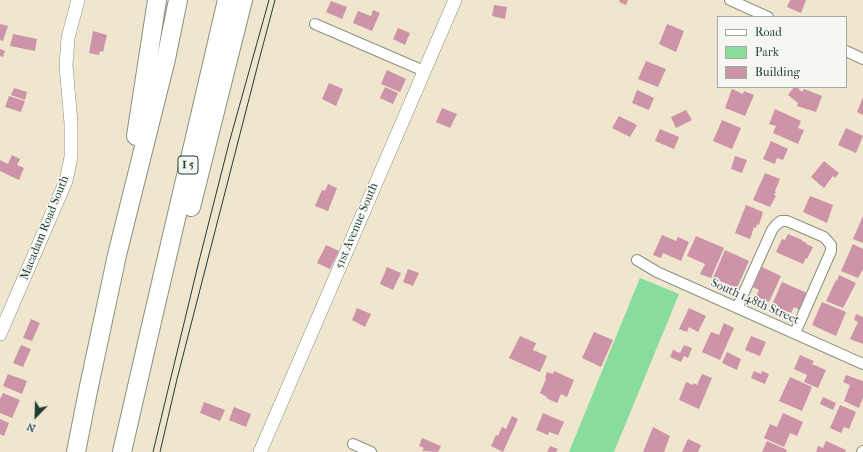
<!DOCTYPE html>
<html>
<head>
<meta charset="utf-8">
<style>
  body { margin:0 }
  #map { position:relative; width:863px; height:452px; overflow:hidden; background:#efe6cd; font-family:"IM FELL French Canon",serif }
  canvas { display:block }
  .legend { position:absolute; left:717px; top:16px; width:130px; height:72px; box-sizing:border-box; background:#f6f6f2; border:1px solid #a0aca6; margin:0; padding:5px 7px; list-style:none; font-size:12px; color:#1f3d34 }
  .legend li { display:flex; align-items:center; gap:8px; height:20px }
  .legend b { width:20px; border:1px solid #a0aca6 }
  .north { position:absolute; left:16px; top:396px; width:40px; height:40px; -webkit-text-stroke:3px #f6f6f2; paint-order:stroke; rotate:203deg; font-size:11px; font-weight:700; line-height:16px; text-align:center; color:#1f3d34 }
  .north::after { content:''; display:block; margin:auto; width:14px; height:18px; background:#1f3d34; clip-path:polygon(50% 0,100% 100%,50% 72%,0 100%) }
</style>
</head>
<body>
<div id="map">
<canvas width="863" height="452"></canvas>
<ul class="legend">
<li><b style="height:5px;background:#fff"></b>Road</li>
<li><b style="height:11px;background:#88dc9d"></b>Park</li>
<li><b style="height:11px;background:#cc93a9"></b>Building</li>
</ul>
<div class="north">N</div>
</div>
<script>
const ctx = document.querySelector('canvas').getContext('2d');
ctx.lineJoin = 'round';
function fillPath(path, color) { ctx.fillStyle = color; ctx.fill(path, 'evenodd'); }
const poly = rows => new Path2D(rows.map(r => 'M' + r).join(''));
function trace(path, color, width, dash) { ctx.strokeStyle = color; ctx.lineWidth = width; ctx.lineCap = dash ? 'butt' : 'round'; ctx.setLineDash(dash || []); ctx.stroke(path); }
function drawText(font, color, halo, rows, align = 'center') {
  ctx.font = font + ' "IM FELL French Canon",serif'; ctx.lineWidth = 3; ctx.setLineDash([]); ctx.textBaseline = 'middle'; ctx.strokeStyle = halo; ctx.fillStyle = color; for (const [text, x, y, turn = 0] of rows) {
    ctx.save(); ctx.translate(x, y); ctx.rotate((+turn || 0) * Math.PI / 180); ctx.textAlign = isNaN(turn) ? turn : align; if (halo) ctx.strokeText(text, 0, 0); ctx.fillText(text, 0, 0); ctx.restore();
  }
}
fillPath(poly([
  [640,278,679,294,614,452,569,452]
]), '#88dc9d');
fillPath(poly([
  [620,0,628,0,626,5,619,2],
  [790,0,806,0,801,13,787,7],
  [331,1,347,7,342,19,326,12],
  [494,5,507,7,505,19,492,16],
  [373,10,380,13,372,31,353,23,358,11,371,16],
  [0,24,8,26,3,41,0,40],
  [667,24,684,31,676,52,659,44],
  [398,28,410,33,405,45,393,39],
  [93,31,107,35,103,52,100,51,99,55,89,53],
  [13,34,37,39,35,51,10,46],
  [0,49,5,51,3,57,0,56],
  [646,61,666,69,658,87,638,79],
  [387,70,406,79,400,92,381,84],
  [329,83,343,89,336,106,322,99],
  [385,87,398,93,393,104,380,98],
  [794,87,797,87,802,92,804,89,822,96,816,112,797,106,798,103,788,95],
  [14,88,27,92,25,100,11,95],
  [732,89,743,94,744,91,754,95,745,116,725,108],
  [637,90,654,98,649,110,632,103],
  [9,96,25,101,21,112,5,107],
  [863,97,863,115,857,112],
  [442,108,457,114,450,128,436,122],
  [775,109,801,121,798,128,804,130,798,144,773,133,776,126,769,124],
  [686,110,692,120,676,128,671,117],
  [619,116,637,125,630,137,612,128],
  [722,120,741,128,732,149,713,141],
  [846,128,863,136,856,153,838,145],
  [660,129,679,137,674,149,655,141],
  [771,141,788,149,783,160,777,158,775,164,763,159],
  [12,155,20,159,17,165,24,168,19,180,0,171,0,160,8,164],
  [735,156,747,160,742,173,731,169],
  [824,161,839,173,835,178,833,176,824,188,811,177],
  [765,173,780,179,775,191,776,192,774,195,776,196,770,207,753,200],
  [328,184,337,188,328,211,315,206,322,190,325,191],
  [810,196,833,205,827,223,803,212],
  [746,205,763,212,759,225,757,224,756,228,754,227,750,239,735,233],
  [863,216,863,243,853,239],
  [788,234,802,240,802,241,807,243,806,244,813,247,807,259,806,258,803,264,776,252,782,239,785,240],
  [662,235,676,241,678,237,689,242,681,261,663,253,661,258,653,255],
  [696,236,724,248,711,278,700,274,705,264,687,256],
  [853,244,863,249,863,269,858,278,841,271],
  [326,245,339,251,330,269,317,263],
  [725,250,749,261,737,288,713,278],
  [387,267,401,273,393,290,380,284],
  [762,267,781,276,769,302,756,297,759,290,753,287],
  [408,269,419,273,413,286,403,282],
  [839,275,856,283,843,308,826,301,836,280,837,281],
  [782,282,807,293,800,310,794,307,791,313,772,305],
  [822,302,846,312,836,336,812,325],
  [357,308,371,314,365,327,352,320],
  [689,308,706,316,698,332,689,327,687,332,679,329],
  [856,314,863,317,863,344,850,339,858,322,854,320],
  [31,319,40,323,32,341,23,338],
  [724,323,734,328,720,360,702,352,711,332,719,335],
  [594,332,613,340,601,367,582,358],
  [520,336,536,343,533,350,547,356,540,372,509,358],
  [751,336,766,342,760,356,745,350],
  [21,345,31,349,23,367,13,363],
  [684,345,692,348,688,358,684,356,681,362,670,357,673,350,680,353],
  [727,352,741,359,737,370,722,363],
  [800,355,814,361,812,364,826,370,818,388,804,382,807,375,794,369],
  [554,371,574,380,567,397,561,394,557,403,546,398,547,397,540,393,546,379,545,378,547,372,553,374],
  [754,371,761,374,762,371,769,374,765,384,751,378],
  [8,374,27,381,22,394,3,386],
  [702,374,712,378,699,409,679,400,686,382,693,385,694,383,697,385],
  [846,375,863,381,863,397,859,408,844,401,850,385,843,382],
  [790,377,812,387,802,411,779,401],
  [3,393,20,400,12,418,0,413,0,399],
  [823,397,836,403,833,410,820,404],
  [204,402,225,410,220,421,200,413],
  [840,405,856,412,849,429,844,427,841,433,830,428],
  [234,407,251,414,246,427,229,420],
  [543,413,564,422,558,435,549,432,548,435,536,430],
  [783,413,803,422,797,436,790,433,784,447,764,438,770,424,777,427],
  [512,416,518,419,503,452,491,446,496,435,498,436,502,427,506,429],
  [0,419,9,423,4,436,0,434],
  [653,427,670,436,664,452,643,452],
  [422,438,441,446,438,452,422,451,424,448,419,446],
  [688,439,701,445,698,452,682,452],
  [767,441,787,450,786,452,762,452],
  [826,441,846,450,845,452,816,452,818,446,823,448],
  [550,446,558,449,556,452,547,452]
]), '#cc93a9');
const minor = poly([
  [730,0,768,17],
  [315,24,424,71],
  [846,51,863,59],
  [637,260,657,272,863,364],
  [737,308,772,230,776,225,781,221,787,221,824,237,831,245,831,251,795,333],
  [353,444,371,452],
  [862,452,863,451]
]);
const tertiary = poly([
  [0,334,66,181,71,157,71,123,66,65,68,38,78,0],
  [260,452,455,0]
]);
const motorway = poly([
  [136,136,157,0],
  [191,207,243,0],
  [76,452,88,391,117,255,166,59,178,0],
  [122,452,150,330,227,0]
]);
trace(minor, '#879280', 12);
trace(tertiary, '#879280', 14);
trace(motorway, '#879280', 20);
trace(minor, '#fff', 10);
trace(tertiary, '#fff', 13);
trace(motorway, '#fff', 18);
trace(poly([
  [153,452,198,265,229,143,269,0],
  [160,452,177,379,258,64,275,0]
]), '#1f3d34', 1);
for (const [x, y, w] of [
  [188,165,20]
]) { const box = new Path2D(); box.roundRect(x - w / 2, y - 9, w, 18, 3); ctx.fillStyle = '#f6f6f2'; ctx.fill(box); trace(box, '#1f3d34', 1); }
drawText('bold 11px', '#1f3d34', null, [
  ["I 5",188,165]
]);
drawText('12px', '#1f3d34', '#f6f6f2', [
  ["51st Avenue South",357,226,-67],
  ["Macadam Road South",45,228,-68],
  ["South 148th Street",755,302,24]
]);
</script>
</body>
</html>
